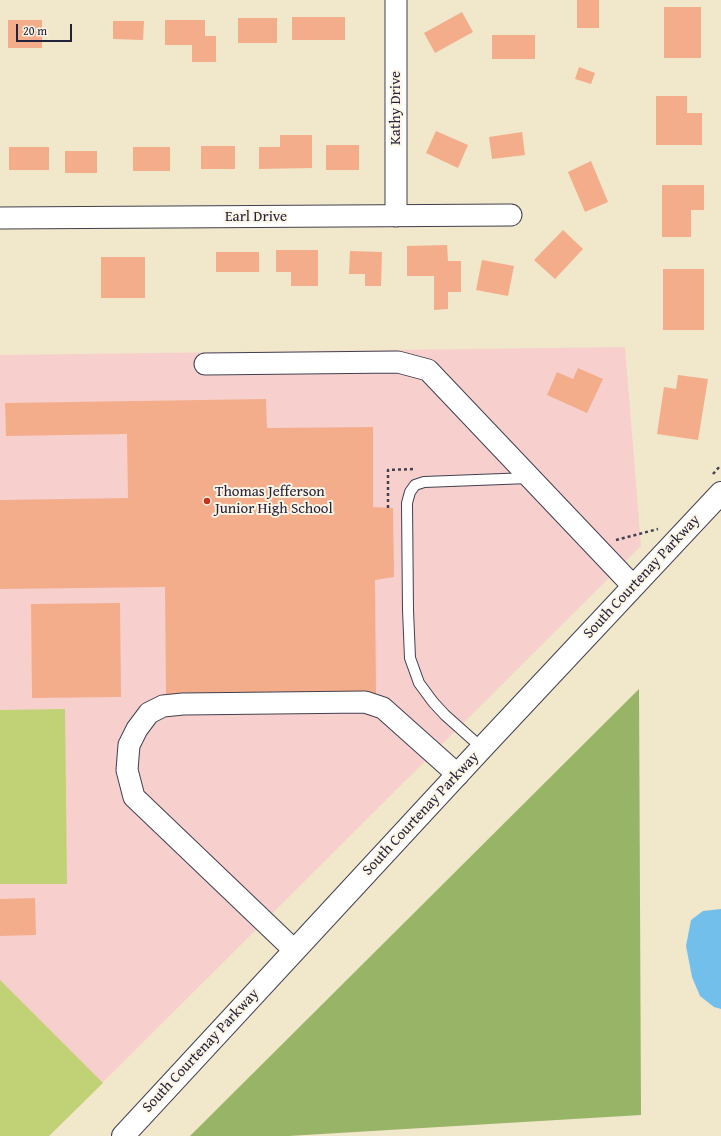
<!DOCTYPE html>
<html>
<head>
<meta charset="utf-8">
<style>
  body { margin:0 }
  #map { position:relative; width:721px; height:1136px; overflow:hidden; background:#f1e7ca; font-family:"Gentium Book Plus",serif }
  canvas { display:block }
  .scale { position:absolute; left:16px; top:24px; width:56px; height:18px; box-sizing:border-box; border:2px solid #22223b; border-top:0; padding-left:5px; font-size:12px; line-height:14px; white-space:nowrap; color:#22223b; -webkit-text-stroke:3px #fcf5e5; paint-order:stroke }
</style>
</head>
<body>
<div id="map">
<canvas width="721" height="1136"></canvas>
<div class="scale">20 m</div>
</div>
<script>
const ctx = document.querySelector('canvas').getContext('2d');
ctx.lineJoin = 'round';
function fillPath(path, color) { ctx.fillStyle = color; ctx.fill(path, 'evenodd'); }
const poly = rows => new Path2D(rows.map(r => 'M' + r).join(''));
function trace(path, color, width, dash) { ctx.strokeStyle = color; ctx.lineWidth = width; ctx.lineCap = dash ? 'butt' : 'round'; ctx.setLineDash(dash || []); ctx.stroke(path); }
function drawText(font, color, halo, rows, align = 'center') {
  ctx.font = font + ' "Gentium Book Plus",serif'; ctx.lineWidth = 4; ctx.setLineDash([]); ctx.textBaseline = 'middle'; ctx.strokeStyle = halo; ctx.fillStyle = color; for (const [text, x, y, turn = 0] of rows) {
    ctx.save(); ctx.translate(x, y); ctx.rotate((+turn || 0) * Math.PI / 180); ctx.textAlign = isNaN(turn) ? turn : align; if (halo) ctx.strokeText(text, 0, 0); ctx.fillText(text, 0, 0); ctx.restore();
  }
}
fillPath(poly([
  [625,347,641,546,49,1136,0,1136,0,355]
]), '#f7d0ce');
fillPath(poly([
  [65,709,67,884,0,884,0,710],
  [0,980,103,1083,49,1136,0,1136]
]), '#c0d275');
fillPath(poly([
  [639,689,641,1115,288,1136,190,1136]
]), '#98b466');
fillPath(poly([
  [721,909,721,1009,714,1007,700,996,692,977,686,946,691,920,703,911]
]), '#73bfec');
fillPath(poly([
  [577,0,599,0,599,28,577,28],
  [664,7,701,7,701,58,664,58],
  [462,12,473,32,435,53,424,33],
  [292,17,345,17,345,40,292,40],
  [238,18,277,18,277,43,238,43],
  [8,20,42,20,42,48,8,48],
  [165,20,205,20,205,36,216,36,216,62,192,62,192,45,165,45],
  [113,21,144,21,143,40,113,39],
  [492,35,535,35,535,59,492,59],
  [579,67,595,73,591,84,575,79],
  [656,96,687,96,687,113,702,113,702,145,656,145],
  [436,131,468,145,458,168,426,153],
  [522,132,525,155,492,159,489,137],
  [280,135,312,135,312,168,259,169,259,147,280,147],
  [326,145,359,145,359,170,326,170],
  [201,146,235,146,235,169,201,169],
  [9,147,49,147,49,170,9,170],
  [133,147,170,147,170,171,133,171],
  [65,151,97,151,97,173,65,173],
  [591,161,608,202,585,212,568,172],
  [662,185,704,185,704,210,691,210,691,237,662,237],
  [563,230,583,249,555,279,534,260],
  [447,245,448,261,461,261,461,292,448,292,448,309,434,310,434,276,407,276,407,246],
  [276,250,318,250,318,286,291,286,291,272,276,272],
  [350,251,382,252,381,286,365,286,365,274,349,274],
  [216,252,259,252,259,272,216,272],
  [101,257,145,257,145,298,101,298],
  [482,260,514,266,508,296,476,290],
  [663,269,704,269,704,330,663,330],
  [578,368,603,379,587,413,547,395,557,372,573,379],
  [678,375,708,379,698,440,657,434,664,387,676,389],
  [266,399,267,428,373,427,373,507,393,508,394,577,375,580,376,694,166,697,165,587,0,589,0,500,128,498,127,434,6,436,5,403],
  [120,603,121,697,32,698,31,604],
  [35,898,36,935,0,936,0,899]
]), '#f3ad8b');
const lane = poly([
  [482,748,445,715,433,702,419,683,410,658,408,610,407,503,410,492,415,485,424,482,529,478]
]);
const street = poly([
  [396,216,396,0],
  [0,218,511,215],
  [205,364,398,362,428,370,633,586],
  [294,950,134,797,127,770,129,745,137,729,149,713,163,706,183,704,365,702,383,708,458,775]
]);
const secondary = poly([
  [123,1136,482,748,721,493]
]);
trace(lane, '#414050', 12);
trace(street, '#414050', 23);
trace(secondary, '#414050', 24);
trace(poly([
  [713,474,721,465],
  [388,508,388,470,414,469],
  [616,540,658,529]
]), '#414050', 2.5, [3, 3]);
trace(lane, '#fff', 10);
trace(street, '#fff', 21);
trace(secondary, '#fff', 22);
for (const [x, y, r, color] of [
  [207,501,4,"#c8321e"]
]) { const dot = new Path2D(); dot.arc(x, y, r, 0, 2 * Math.PI); ctx.fillStyle = color; ctx.fill(dot); trace(dot, '#fcf5e5', 1.5); }
drawText('15px', '#22223b', '#fcf5e5', [
  ["Kathy Drive",396,108,-90],
  ["Earl Drive",256,217],
  ["South Courtenay Parkway",642,577,-47],
  ["South Courtenay Parkway",421,814,-47],
  ["South Courtenay Parkway",201,1051,-47]
]);
drawText('15px', '#22223b', '#fcf5e5', [
  ["Thomas Jefferson",215,492],
  ["Junior High School",215,509]
], 'left');
</script>
</body>
</html>
